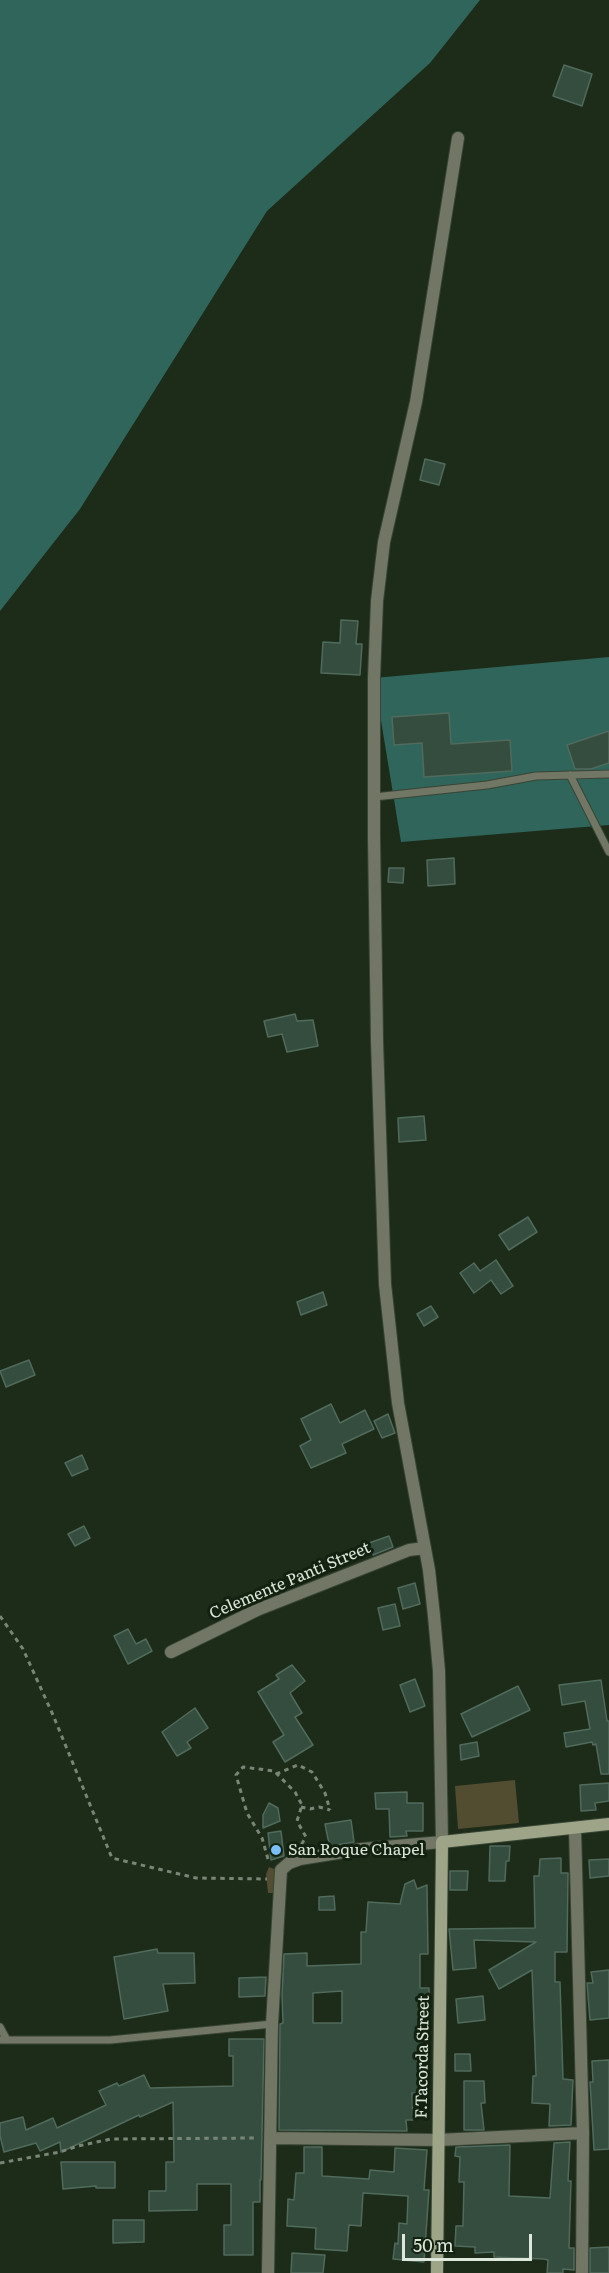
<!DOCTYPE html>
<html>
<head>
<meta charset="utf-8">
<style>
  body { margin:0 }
  #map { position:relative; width:609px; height:2273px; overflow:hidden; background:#1d2b19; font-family:Literata,serif }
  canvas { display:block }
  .scale { position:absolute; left:402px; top:2234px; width:130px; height:27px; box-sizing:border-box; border:3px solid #dde7db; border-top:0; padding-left:8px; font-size:18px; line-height:21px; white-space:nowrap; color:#dde7db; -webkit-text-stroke:4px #132210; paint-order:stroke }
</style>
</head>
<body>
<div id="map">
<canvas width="609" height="2273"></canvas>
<div class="scale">50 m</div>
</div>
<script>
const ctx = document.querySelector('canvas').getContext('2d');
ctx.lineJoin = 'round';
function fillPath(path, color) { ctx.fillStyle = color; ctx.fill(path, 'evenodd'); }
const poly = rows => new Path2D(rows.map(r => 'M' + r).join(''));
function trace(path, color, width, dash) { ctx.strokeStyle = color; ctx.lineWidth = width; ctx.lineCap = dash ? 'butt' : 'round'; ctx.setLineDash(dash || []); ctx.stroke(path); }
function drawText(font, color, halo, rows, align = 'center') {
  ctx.font = font + ' Literata,serif'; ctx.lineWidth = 6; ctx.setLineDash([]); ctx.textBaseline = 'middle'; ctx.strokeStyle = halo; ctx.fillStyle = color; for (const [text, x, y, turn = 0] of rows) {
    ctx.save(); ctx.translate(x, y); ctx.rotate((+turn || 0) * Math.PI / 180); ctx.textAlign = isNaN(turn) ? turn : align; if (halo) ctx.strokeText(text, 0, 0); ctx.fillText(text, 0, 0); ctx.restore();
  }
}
fillPath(poly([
  [515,1780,519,1823,458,1829,455,1786],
  [269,1867,277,1870,275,1893,268,1893,266,1874]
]), '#524c30');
fillPath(poly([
  [0,0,480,0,430,63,267,211,80,509,0,611],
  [609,657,609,825,401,842,374,678]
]), '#30655c');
const building = poly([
  [564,65,592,74,582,106,553,96,564,65],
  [425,459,445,464,439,485,420,480,425,459],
  [341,620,358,621,356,644,362,644,360,675,321,673,323,642,340,643,341,620],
  [449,713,451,744,510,740,512,771,424,777,422,743,394,745,392,717,449,713],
  [609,731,609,763,591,769,575,769,567,745,609,731],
  [454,858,455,884,428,886,427,860,454,858],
  [389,868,404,868,403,883,388,882,389,868],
  [295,1014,297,1021,313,1020,318,1046,287,1052,282,1034,268,1037,264,1021,295,1014],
  [424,1116,426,1140,399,1142,398,1118,424,1116],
  [528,1217,537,1232,509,1250,499,1235,528,1217],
  [496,1260,513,1286,501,1294,491,1280,474,1293,460,1273,474,1263,480,1271,496,1260],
  [323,1292,327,1305,301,1315,297,1302,323,1292],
  [431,1306,438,1317,424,1326,417,1314,431,1306],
  [29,1360,35,1375,6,1387,0,1371,29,1360],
  [331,1404,340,1423,365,1410,374,1429,342,1444,346,1453,311,1468,300,1446,311,1440,301,1419,331,1404],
  [388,1414,395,1433,382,1438,374,1421,388,1414],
  [82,1455,88,1469,72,1476,65,1463,82,1455],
  [84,1526,90,1538,75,1546,68,1534,84,1526],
  [389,1536,393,1547,373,1555,369,1543,389,1536],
  [415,1583,420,1604,403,1609,398,1588,415,1583],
  [395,1604,400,1626,383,1630,378,1608,395,1604],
  [128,1629,136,1644,146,1639,152,1651,128,1664,114,1636,128,1629],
  [292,1665,305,1681,290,1693,302,1713,295,1717,313,1745,285,1762,273,1742,284,1735,258,1692,279,1679,276,1675,292,1665],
  [415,1679,425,1706,410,1712,400,1685,415,1679],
  [601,1680,607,1721,609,1721,609,1774,601,1774,596,1744,593,1745,592,1742,566,1747,564,1733,590,1729,585,1701,562,1705,559,1685,601,1680],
  [518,1686,530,1710,472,1737,461,1714,518,1686],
  [195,1708,208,1728,187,1742,191,1748,177,1756,162,1732,195,1708],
  [477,1742,479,1756,461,1760,460,1745,477,1742],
  [609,1783,609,1801,595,1803,596,1810,581,1811,580,1785,609,1783],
  [407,1792,407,1803,423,1803,423,1831,406,1831,407,1836,390,1837,389,1809,376,1809,375,1793,407,1792],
  [269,1803,278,1808,280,1821,263,1828,263,1815,269,1803],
  [351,1820,354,1842,331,1846,328,1839,325,1824,351,1820],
  [281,1831,284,1856,271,1860,268,1833,281,1831],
  [490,1846,510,1846,509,1861,506,1861,505,1881,489,1881,490,1846],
  [561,1858,561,1873,568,1873,567,1952,555,1952,555,1982,560,1982,563,2079,573,2080,571,2125,549,2126,550,2104,532,2103,533,2076,536,2076,532,1970,499,1989,489,1970,536,1942,474,1940,476,1968,453,1970,449,1929,535,1928,534,1876,539,1876,540,1859,561,1858],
  [609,1859,609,1876,590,1878,589,1860,609,1859],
  [450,1871,468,1871,467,1890,450,1890,450,1871],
  [414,1880,417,1889,427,1885,428,1954,420,1954,420,1988,429,1988,429,2036,428,2054,419,2054,420,2093,412,2093,413,2120,406,2120,407,2131,279,2130,280,2024,283,2023,282,1995,284,1954,307,1953,307,1966,361,1964,361,1932,366,1932,368,1902,400,1904,405,1884,414,1880],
  [342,1991,342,2023,313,2023,313,1993,342,1991],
  [334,1896,335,1910,319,1910,319,1897,334,1896],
  [157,1949,158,1953,194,1953,195,1983,163,1984,168,2011,124,2019,114,1957,157,1949],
  [609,1970,609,2018,590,2020,587,1983,593,1983,591,1972,609,1970],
  [266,1977,265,1996,239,1997,239,1978,266,1977],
  [483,1996,485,2020,458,2023,456,1999,483,1996],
  [229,2039,264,2039,261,2180,260,2180,260,2202,253,2202,253,2255,224,2255,224,2225,231,2225,231,2184,197,2184,197,2210,149,2211,149,2191,166,2191,166,2162,174,2162,173,2102,140,2117,139,2115,61,2152,60,2142,40,2151,36,2143,4,2152,0,2136,0,2123,23,2117,26,2130,53,2118,57,2128,106,2105,99,2091,117,2083,119,2086,144,2075,150,2088,233,2086,233,2056,229,2056,229,2039],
  [455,2054,470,2054,471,2071,455,2071,455,2054],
  [609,2060,609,2149,594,2150,590,2082,593,2082,592,2061,609,2060],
  [464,2081,484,2081,485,2103,481,2103,484,2130,464,2130,464,2081],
  [570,2142,568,2181,571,2181,569,2248,574,2248,574,2270,563,2269,563,2273,547,2273,548,2260,544,2259,494,2257,494,2252,475,2253,475,2247,455,2246,456,2226,463,2226,464,2182,459,2182,460,2157,455,2156,456,2147,510,2145,509,2196,550,2198,554,2143,570,2142],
  [304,2147,322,2147,322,2176,369,2179,370,2170,394,2172,395,2148,427,2150,424,2190,429,2190,424,2262,393,2259,395,2243,398,2244,399,2223,407,2224,408,2196,363,2193,361,2226,349,2225,347,2251,315,2249,316,2228,287,2226,288,2199,294,2200,296,2173,304,2173,304,2147],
  [61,2162,115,2162,115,2188,96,2188,96,2186,63,2189,61,2162],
  [113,2220,144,2220,144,2242,113,2243,113,2220],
  [609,2247,609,2273,590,2273,590,2248,609,2247],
  [292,2253,325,2255,323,2273,291,2273,292,2253]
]);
fillPath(building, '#344d3f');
trace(building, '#506a5c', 1.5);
const lane = poly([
  [570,775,609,852],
  [374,797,487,785,536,776,609,774],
  [0,2027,7,2040],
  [0,2040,110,2040,272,2024]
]);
const street = poly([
  [171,1652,257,1610,409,1550,425,1548],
  [575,1829,583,2133,582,2273],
  [271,2138,438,2140,583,2133],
  [268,2273,272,2024,281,1870,289,1863,300,1859,362,1849,442,1842,439,1671,434,1616,429,1570,398,1403,385,1284,377,1041,374,837,374,678,377,601,384,542,416,402,458,138]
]);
const secondary = poly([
  [437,2273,442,1842,609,1824]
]);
trace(lane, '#384534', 9);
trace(street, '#384534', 14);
trace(secondary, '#384534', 14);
trace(poly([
  [0,1616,23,1649,53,1715,112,1858,196,1878,267,1879],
  [276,1774,298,1765,312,1772,325,1793,330,1810],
  [301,1807,310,1809,319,1807,330,1810],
  [268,1859,262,1838,247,1813,236,1775,243,1767,274,1771,295,1792,302,1805,297,1821,306,1837,301,1845],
  [0,2163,60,2152,78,2146,111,2139,257,2138]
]), '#798576', 3, [4.5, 4.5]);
trace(lane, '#727665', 7);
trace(street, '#727665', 12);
trace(secondary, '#9da488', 12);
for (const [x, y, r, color] of [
  [276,1850,6,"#78bff7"]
]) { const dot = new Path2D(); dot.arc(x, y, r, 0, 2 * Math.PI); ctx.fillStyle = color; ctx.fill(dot); trace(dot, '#132210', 2); }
drawText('16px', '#dde7db', '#132210', [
  ["Celemente Panti Street",290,1581,-23],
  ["F.Tacorda Street",423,2057,-89]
]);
drawText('16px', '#dde7db', '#132210', [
  ["San Roque Chapel",288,1850]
], 'left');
</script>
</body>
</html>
